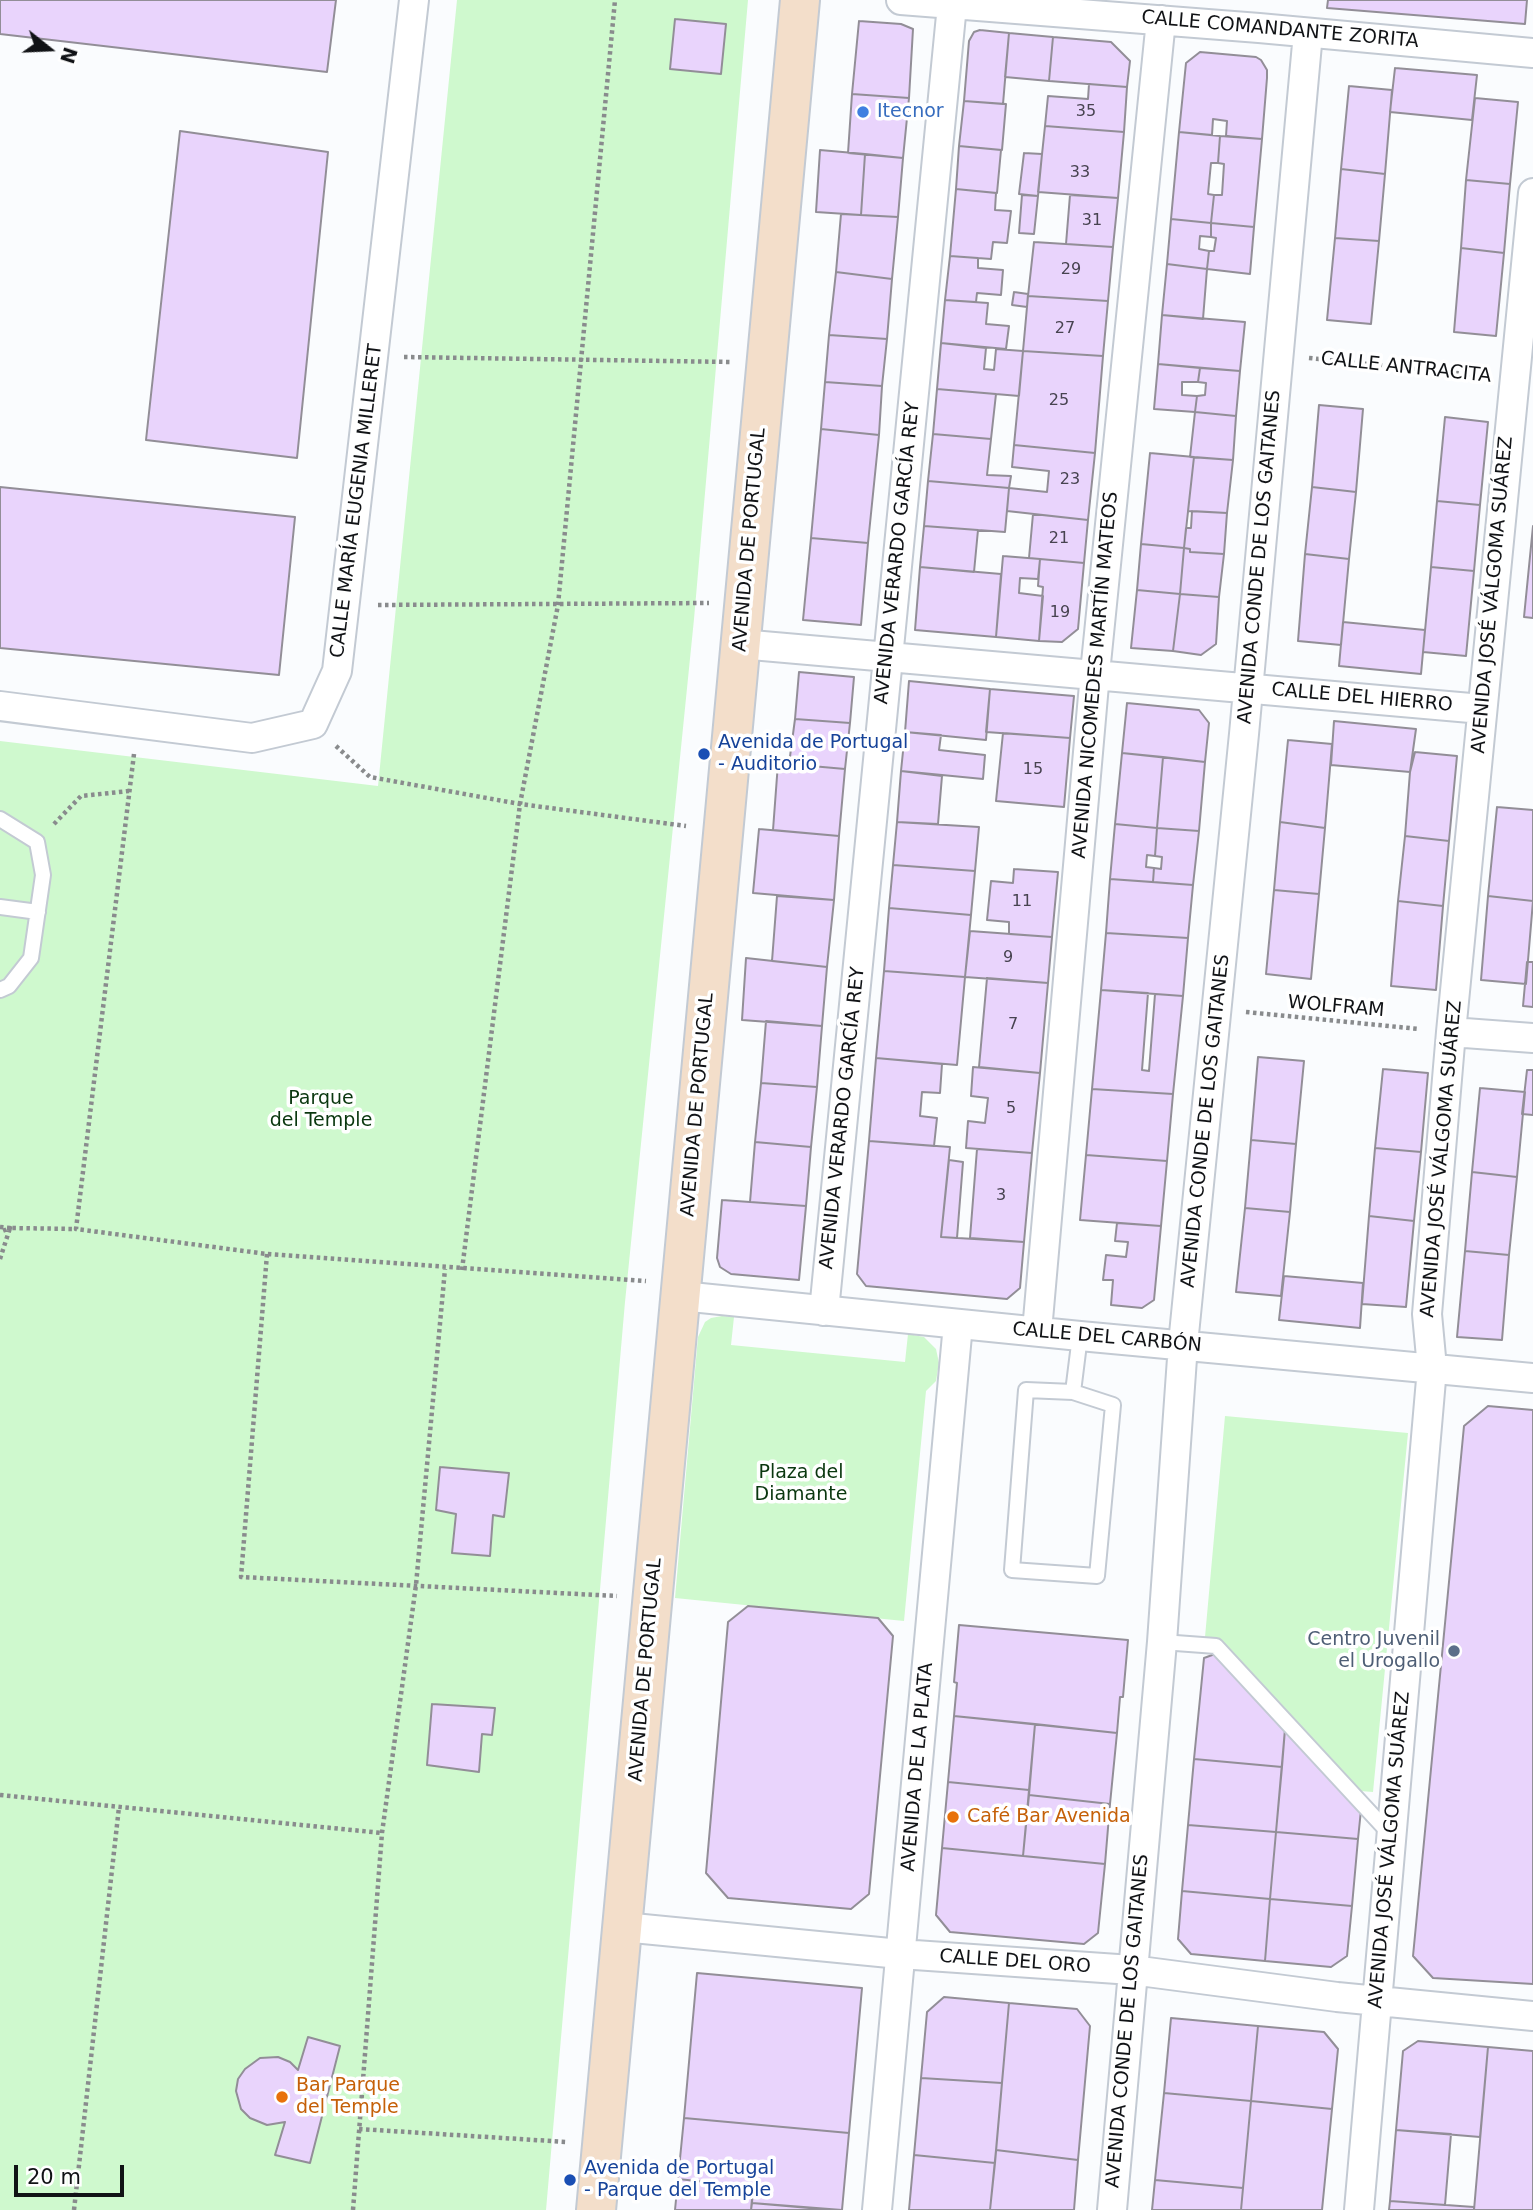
<!DOCTYPE html>
<html>
<head>
<meta charset="utf-8">
<style>
  body { margin:0 }
  #map { position:relative; width:1533px; height:2210px; overflow:hidden; background:#fafcfe; font-family:"DejaVu Sans",sans-serif }
  canvas { display:block }
  .north { position:absolute; left:14px; top:14px; width:70px; height:70px; -webkit-text-stroke:5px #fff; paint-order:stroke; rotate:108deg; font-size:19px; font-weight:700; line-height:28px; text-align:center; color:#111316 }
  .north::after { content:''; display:block; margin:auto; width:24px; height:32px; background:#111316; clip-path:polygon(50% 0,100% 100%,50% 72%,0 100%) }
  .scale { position:absolute; left:14px; top:2165px; width:110px; height:32px; box-sizing:border-box; border:4px solid #111316; border-top:0; padding-left:9px; font-size:21px; line-height:24px; white-space:nowrap; color:#111316; -webkit-text-stroke:5px #fff; paint-order:stroke }
</style>
</head>
<body>
<div id="map">
<canvas width="1533" height="2210"></canvas>
<div class="north">N</div>
<div class="scale">20 m</div>
</div>
<script>
const ctx = document.querySelector('canvas').getContext('2d');
ctx.lineJoin = 'round';
function fillPath(path, color) { ctx.fillStyle = color; ctx.fill(path, 'evenodd'); }
const poly = rows => new Path2D(rows.map(r => 'M' + r).join(''));
function trace(path, color, width, dash) { ctx.strokeStyle = color; ctx.lineWidth = width; ctx.lineCap = dash ? 'butt' : 'round'; ctx.setLineDash(dash || []); ctx.stroke(path); }
function drawText(font, color, halo, rows, align = 'center') {
  ctx.font = font + ' "DejaVu Sans",sans-serif'; ctx.lineWidth = 7; ctx.setLineDash([]); ctx.textBaseline = 'middle'; ctx.strokeStyle = halo; ctx.fillStyle = color; for (const [text, x, y, turn = 0] of rows) {
    ctx.save(); ctx.translate(x, y); ctx.rotate((+turn || 0) * Math.PI / 180); ctx.textAlign = isNaN(turn) ? turn : align; if (halo) ctx.strokeText(text, 0, 0); ctx.fillText(text, 0, 0); ctx.restore();
  }
}
fillPath(poly([
  [457,0,748,0,694,619,625,1302,546,2210,0,2210,0,741,378,786],
  [722,1316,734,1317,731,1345,905,1362,908,1334,924,1337,936,1349,939,1363,936,1381,926,1391,904,1621,675,1598,698,1337,705,1322,711,1318],
  [1225,1416,1408,1433,1373,1792,1360,1791,1215,1640,1205,1637]
]), '#cff9ce');
const building = poly([
  [0,0,336,0,327,72,0,34,0,0],
  [1328,0,1527,0,1525,24,1327,8,1328,0],
  [675,19,726,24,721,74,670,69,675,19],
  [859,21,901,24,913,29,909,98,852,94,859,21],
  [980,30,1009,33,1003,104,964,101,969,41,974,32,980,30],
  [1009,33,1053,37,1049,81,1005,77,1009,33],
  [1053,37,1111,42,1130,61,1127,87,1049,81,1053,37],
  [1200,52,1256,57,1261,60,1267,70,1267,78,1262,139,1226,136,1227,121,1213,119,1212,135,1179,132,1186,63,1200,52],
  [1395,68,1477,75,1472,120,1390,112,1395,68],
  [1089,84,1127,87,1124,132,1045,126,1048,96,1088,99,1089,84],
  [1349,86,1392,90,1385,174,1341,169,1349,86],
  [852,94,909,98,903,158,848,153,852,94],
  [1475,98,1518,102,1510,184,1466,180,1475,98],
  [964,101,1006,104,1002,150,959,146,964,101],
  [1045,126,1124,132,1118,198,1038,192,1045,126],
  [180,131,328,152,297,458,146,440,180,131],
  [1179,132,1220,136,1218,163,1211,163,1208,194,1214,195,1211,223,1171,219,1179,132],
  [1220,136,1262,139,1254,227,1211,223,1214,195,1222,195,1224,164,1218,163,1220,136],
  [959,146,1001,150,997,193,956,189,959,146],
  [820,150,865,154,861,215,816,212,820,150],
  [1024,153,1042,154,1038,196,1019,194,1024,153],
  [865,154,903,158,898,217,861,215,865,154],
  [1341,169,1385,174,1379,241,1335,238,1341,169],
  [1466,180,1510,184,1504,253,1461,248,1466,180],
  [956,189,996,193,995,210,1011,211,1007,243,993,242,991,259,950,256,956,189],
  [1022,195,1038,196,1034,234,1019,233,1022,195],
  [1070,195,1118,198,1113,247,1066,244,1070,195],
  [841,214,898,217,892,279,836,272,841,214],
  [1171,219,1211,223,1211,237,1200,236,1199,249,1209,251,1207,269,1167,264,1171,219],
  [1211,223,1254,227,1250,274,1207,269,1209,251,1214,251,1216,238,1211,237,1211,223],
  [1335,238,1379,241,1371,324,1327,320,1335,238],
  [1034,242,1113,247,1108,301,1028,296,1034,242],
  [1461,248,1504,253,1496,336,1454,332,1461,248],
  [950,256,978,258,978,268,1003,270,1001,295,977,293,976,302,945,300,950,256],
  [1167,264,1207,269,1203,319,1162,315,1167,264],
  [836,272,892,279,887,339,829,335,836,272],
  [1014,292,1028,294,1027,307,1012,305,1014,292],
  [1028,296,1108,301,1103,356,1023,351,1028,296],
  [945,300,988,303,986,324,1009,326,1006,349,941,343,945,300],
  [1162,315,1245,322,1240,371,1158,364,1162,315],
  [829,335,887,339,882,386,825,382,829,335],
  [941,343,986,348,984,369,994,370,996,349,1023,351,1019,396,937,389,941,343],
  [1023,351,1103,356,1095,453,1014,445,1023,351],
  [1158,364,1200,368,1198,382,1182,382,1182,395,1197,396,1195,412,1154,409,1158,364],
  [1200,368,1240,371,1236,416,1195,412,1197,396,1205,395,1206,383,1198,382,1200,368],
  [825,382,882,386,879,435,821,429,825,382],
  [937,389,996,394,991,439,933,434,937,389],
  [1319,405,1363,409,1356,492,1312,487,1319,405],
  [1195,412,1236,416,1233,460,1190,457,1195,412],
  [1445,417,1488,422,1480,505,1437,501,1445,417],
  [821,429,879,435,868,543,811,538,821,429],
  [933,434,991,439,987,475,1011,476,1009,488,928,481,933,434],
  [1014,445,1095,453,1088,520,1007,511,1009,488,1047,492,1049,471,1012,467,1014,445],
  [1150,453,1194,457,1184,548,1141,544,1150,453],
  [1194,457,1233,460,1227,513,1188,511,1194,457],
  [928,481,1009,488,1005,532,924,526,928,481],
  [0,487,295,517,279,675,0,648,0,487],
  [1312,487,1356,492,1349,559,1305,554,1312,487],
  [1437,501,1480,505,1474,571,1431,567,1437,501],
  [1192,511,1227,513,1224,554,1190,552,1190,549,1184,548,1186,528,1191,528,1192,511],
  [1033,514,1088,520,1084,563,1029,558,1033,514],
  [924,526,978,530,974,572,920,567,924,526],
  [1533,526,1533,618,1524,617,1533,526],
  [811,538,868,543,861,625,803,620,811,538],
  [1141,544,1184,548,1180,594,1137,590,1141,544],
  [1184,548,1190,549,1190,552,1224,554,1219,597,1180,594,1184,548],
  [1305,554,1349,559,1341,645,1298,641,1305,554],
  [1003,556,1040,559,1038,579,1020,578,1019,593,1043,596,1039,641,996,637,1003,556],
  [1040,559,1084,563,1078,629,1062,642,1039,641,1043,587,1038,586,1040,559],
  [920,567,1001,574,996,637,915,630,920,567],
  [1431,567,1474,571,1466,656,1423,652,1431,567],
  [1137,590,1180,594,1173,651,1131,648,1137,590],
  [1180,594,1219,597,1216,644,1201,655,1173,651,1180,594],
  [1343,622,1425,630,1421,674,1339,666,1343,622],
  [799,672,854,677,850,723,795,719,799,672],
  [909,681,990,689,986,740,905,732,909,681],
  [990,689,1074,696,1070,738,986,732,990,689],
  [1127,703,1199,710,1209,723,1205,762,1122,753,1127,703],
  [795,719,850,723,845,769,789,764,795,719],
  [1334,721,1416,729,1410,772,1331,765,1334,721],
  [905,732,941,735,939,750,985,755,983,779,901,771,905,732],
  [1003,733,1070,738,1064,807,996,801,1003,733],
  [1288,740,1332,744,1325,828,1280,822,1288,740],
  [1415,752,1457,756,1449,841,1405,836,1410,772,1415,752],
  [1122,753,1163,757,1157,828,1115,824,1122,753],
  [1163,757,1205,762,1199,831,1157,828,1163,757],
  [778,763,845,769,839,836,773,830,778,763],
  [901,771,942,776,938,824,897,822,901,771],
  [1497,807,1533,810,1533,901,1488,896,1497,807],
  [897,822,979,827,975,871,893,865,897,822],
  [1280,822,1325,828,1319,894,1274,890,1280,822],
  [1115,824,1157,828,1155,856,1147,855,1146,867,1154,868,1153,882,1110,879,1115,824],
  [1157,828,1199,831,1193,885,1153,882,1154,868,1161,869,1162,857,1155,856,1157,828],
  [759,829,839,836,834,900,753,893,759,829],
  [1405,836,1449,841,1443,906,1398,901,1405,836],
  [893,865,975,871,971,915,889,908,893,865],
  [1014,869,1058,872,1052,937,1009,934,1009,922,987,920,991,881,1013,883,1014,869],
  [1110,879,1193,885,1188,938,1106,933,1110,879],
  [1274,890,1319,894,1311,979,1266,974,1274,890],
  [777,896,834,900,827,967,772,961,777,896],
  [1488,896,1533,901,1526,984,1481,980,1488,896],
  [1398,901,1443,906,1436,990,1391,986,1398,901],
  [889,908,971,915,965,977,884,971,889,908],
  [970,931,1052,937,1048,983,965,977,970,931],
  [1106,933,1188,938,1183,996,1101,990,1106,933],
  [746,958,827,967,822,1026,742,1020,746,958],
  [1527,962,1533,962,1533,1007,1523,1006,1527,962],
  [884,971,965,977,957,1065,876,1058,884,971],
  [987,978,1048,983,1040,1073,979,1067,987,978],
  [1101,990,1148,993,1142,1070,1149,1071,1155,994,1183,996,1173,1094,1092,1089,1101,990],
  [766,1021,822,1026,817,1087,761,1083,766,1021],
  [1258,1057,1304,1061,1296,1144,1251,1140,1258,1057],
  [876,1058,942,1064,940,1093,922,1092,920,1116,937,1118,934,1146,869,1141,876,1058],
  [973,1067,1040,1073,1032,1153,966,1148,968,1121,985,1123,988,1098,971,1096,973,1067],
  [1383,1069,1428,1073,1421,1152,1375,1148,1383,1069],
  [1527,1070,1533,1070,1533,1115,1522,1114,1527,1070],
  [761,1083,817,1087,811,1147,755,1142,761,1083],
  [1480,1088,1525,1092,1517,1177,1472,1172,1480,1088],
  [1092,1089,1173,1094,1167,1161,1086,1155,1092,1089],
  [1251,1140,1296,1144,1290,1212,1245,1208,1251,1140],
  [869,1141,950,1147,941,1237,1024,1242,1020,1288,1007,1299,866,1286,857,1274,869,1141],
  [755,1142,811,1147,806,1206,750,1202,755,1142],
  [1375,1148,1421,1152,1414,1221,1369,1216,1375,1148],
  [977,1149,1032,1153,1024,1242,970,1238,977,1149],
  [1086,1155,1167,1161,1161,1226,1080,1220,1086,1155],
  [949,1160,963,1162,957,1238,941,1237,949,1160],
  [1472,1172,1517,1177,1509,1255,1465,1251,1472,1172],
  [722,1200,806,1206,799,1280,731,1274,720,1267,717,1258,722,1200],
  [1245,1208,1290,1212,1281,1296,1236,1292,1245,1208],
  [1369,1216,1414,1221,1406,1307,1362,1304,1369,1216],
  [1117,1223,1161,1226,1154,1300,1142,1308,1111,1305,1113,1280,1103,1280,1106,1255,1126,1257,1128,1242,1115,1241,1117,1223],
  [1465,1251,1509,1255,1502,1340,1457,1337,1465,1251],
  [1284,1276,1363,1283,1360,1328,1279,1320,1284,1276],
  [1488,1406,1533,1410,1533,1984,1433,1978,1413,1956,1464,1426,1488,1406],
  [440,1467,509,1473,504,1517,493,1515,490,1556,452,1553,456,1514,436,1510,440,1467],
  [748,1606,878,1618,893,1636,869,1894,851,1909,728,1898,706,1873,728,1622,748,1606],
  [959,1625,1128,1640,1123,1697,1120,1697,1117,1733,954,1716,957,1683,954,1682,959,1625],
  [1215,1654,1285,1729,1282,1767,1194,1759,1204,1658,1215,1654],
  [432,1704,495,1708,492,1735,482,1734,479,1772,427,1765,432,1704],
  [954,1716,1035,1724,1029,1790,948,1782,954,1716],
  [1035,1724,1117,1733,1110,1804,1029,1795,1035,1724],
  [1285,1729,1361,1810,1358,1839,1276,1832,1285,1729],
  [1194,1759,1282,1767,1276,1832,1188,1825,1194,1759],
  [948,1782,1029,1790,1023,1856,942,1848,948,1782],
  [1029,1795,1110,1804,1105,1864,1023,1856,1029,1795],
  [1188,1825,1276,1832,1270,1899,1182,1891,1188,1825],
  [1276,1832,1358,1839,1352,1906,1270,1899,1276,1832],
  [942,1848,1105,1864,1098,1933,1084,1944,950,1932,936,1915,942,1848],
  [1182,1891,1270,1899,1265,1961,1191,1954,1178,1939,1182,1891],
  [1270,1899,1352,1906,1347,1956,1331,1967,1265,1961,1270,1899],
  [697,1973,862,1988,849,2133,684,2118,697,1973],
  [944,1997,1009,2003,1002,2083,921,2078,927,2012,944,1997],
  [1009,2003,1077,2009,1090,2026,1078,2160,996,2150,1009,2003],
  [1171,2018,1258,2026,1251,2101,1164,2093,1171,2018],
  [1258,2026,1324,2032,1338,2049,1332,2109,1251,2101,1258,2026],
  [308,2037,340,2046,310,2163,275,2155,285,2122,267,2125,250,2118,241,2109,236,2091,238,2079,245,2069,260,2058,278,2057,290,2062,298,2070,308,2037],
  [1418,2041,1488,2047,1480,2137,1396,2130,1403,2051,1418,2041],
  [1488,2047,1533,2051,1533,2210,1474,2210,1488,2047],
  [921,2078,1002,2083,995,2163,914,2155,921,2078],
  [1164,2093,1251,2101,1243,2188,1155,2180,1164,2093],
  [1251,2101,1332,2109,1322,2210,1241,2210,1251,2101],
  [684,2118,849,2133,842,2210,752,2203,753,2187,678,2179,684,2118],
  [1396,2130,1451,2134,1445,2205,1390,2201,1396,2130],
  [996,2150,1078,2160,1074,2210,990,2210,996,2150],
  [914,2155,995,2163,990,2210,909,2210,914,2155],
  [678,2179,753,2187,751,2210,675,2210,678,2179],
  [1155,2180,1243,2188,1241,2210,1152,2210,1155,2180],
  [1390,2201,1474,2207,1474,2210,1389,2210,1390,2201],
  [752,2203,832,2210,751,2210,752,2203]
]);
fillPath(building, '#e9d4fc');
trace(building, '#928e97', 2);
const lane = poly([
  [0,819,37,842,43,875,31,958,9,986,0,990],
  [0,907,38,912],
  [1073,1392,1113,1405,1097,1576,1012,1570,1026,1390,1073,1392,1080,1336],
  [1162,1642,1216,1646,1390,1834]
]);
const street = poly([
  [901,0,1259,28,1533,53],
  [740,644,1482,709],
  [0,706,252,738,313,724,337,671,414,0],
  [1451,1032,1533,1038],
  [681,1296,1080,1336,1533,1378],
  [824,1311,952,5],
  [1037,1331,1095,673,1161,20],
  [623,1927,900,1954,1132,1970,1337,1997,1533,2016],
  [877,2210,958,1324],
  [1112,2210,1162,1642,1183,1344,1244,734,1308,33],
  [1359,2210,1432,1368,1427,1314,1451,1032,1533,193]
]);
const secondary = poly([
  [596,2210,800,0]
]);
trace(lane, '#c3cad3', 18);
trace(street, '#c3cad3', 32);
trace(secondary, '#c3cad3', 42);
trace(poly([
  [404,357,731,362],
  [1309,358,1485,376],
  [378,605,709,603],
  [336,746,370,777,520,804,686,826],
  [134,754,76,1229,267,1254,646,1281],
  [54,824,81,796,129,791],
  [1246,1012,1419,1029],
  [0,1227,10,1228,0,1232],
  [267,1254,241,1577,617,1596],
  [0,1259,10,1228,76,1229],
  [462,1270,520,804,558,605,615,0],
  [0,1795,382,1833],
  [359,2129,567,2142],
  [74,2210,119,1807],
  [353,2210,382,1833,416,1585,445,1269]
]), '#898b8d', 4.5, [3.5, 3.5]);
trace(lane, '#fff', 14);
trace(street, '#fff', 28);
trace(secondary, '#f3deca', 38);
for (const [x, y, r, color] of [
  [863,112,7,"#3f7fe0"],
  [704,754,7,"#1a4fb4"],
  [1454,1651,7,"#5c6f8a"],
  [953,1817,7,"#e8710a"],
  [282,2097,7,"#e8710a"],
  [570,2180,7,"#1a4fb4"]
]) { const dot = new Path2D(); dot.arc(x, y, r, 0, 2 * Math.PI); ctx.fillStyle = color; ctx.fill(dot); trace(dot, '#fff', 2.5); }
drawText('16px', '#474350', null, [
  ["35",1086,112],
  ["33",1080,173],
  ["31",1092,221],
  ["29",1071,270],
  ["27",1065,329],
  ["25",1059,401],
  ["23",1070,480],
  ["21",1059,539],
  ["19",1060,613],
  ["15",1033,770],
  ["11",1022,902],
  ["9",1008,958],
  ["7",1013,1025],
  ["5",1011,1109],
  ["3",1001,1196]
]);
drawText('19px', '#111316', '#fff', [
  ["CALLE COMANDANTE ZORITA",1280,30,5],
  ["CALLE ANTRACITA",1406,368,6],
  ["CALLE MARÍA EUGENIA MILLERET",357,501,-83],
  ["AVENIDA DE PORTUGAL",750,540,-85],
  ["AVENIDA VERARDO GARCÍA REY",898,553,-84],
  ["AVENIDA CONDE DE LOS GAITANES",1260,557,-85],
  ["AVENIDA JOSÉ VÁLGOMA SUÁREZ",1493,595,-85],
  ["AVENIDA NICOMEDES MARTÍN MATEOS",1096,675,-85],
  ["CALLE DEL HIERRO",1362,698,5],
  ["WOLFRAM",1336,1007,5],
  ["AVENIDA DE PORTUGAL",698,1105,-85],
  ["AVENIDA VERARDO GARCÍA REY",843,1118,-84],
  ["AVENIDA CONDE DE LOS GAITANES",1206,1121,-84],
  ["AVENIDA JOSÉ VÁLGOMA SUÁREZ",1442,1159,-85],
  ["CALLE DEL CARBÓN",1107,1338,5],
  ["AVENIDA DE PORTUGAL",646,1670,-85],
  ["AVENIDA DE LA PLATA",918,1767,-85],
  ["AVENIDA JOSÉ VÁLGOMA SUÁREZ",1390,1850,-85],
  ["CALLE DEL ORO",1015,1962,4],
  ["AVENIDA CONDE DE LOS GAITANES",1128,2021,-85]
]);
drawText('19px', '#366cbe', '#fff', [
  ["Itecnor",877,112]
], 'left');
drawText('19px', '#164399', '#fff', [
  ["Avenida de Portugal",718,743],
  ["- Auditorio",718,765],
  ["Avenida de Portugal",584,2169],
  ["- Parque del Temple",584,2191]
], 'left');
drawText('19px', '#0a370f', '#fff', [
  ["Parque",321,1099],
  ["del Temple",321,1121],
  ["Plaza del",801,1473],
  ["Diamante",801,1495]
]);
drawText('19px', '#4e5e75', '#fff', [
  ["Centro Juvenil",1440,1640],
  ["el Urogallo",1440,1662]
], 'right');
drawText('19px', '#c56008', '#fff', [
  ["Café Bar Avenida",967,1817],
  ["Bar Parque",296,2086],
  ["del Temple",296,2108]
], 'left');
</script>
</body>
</html>
